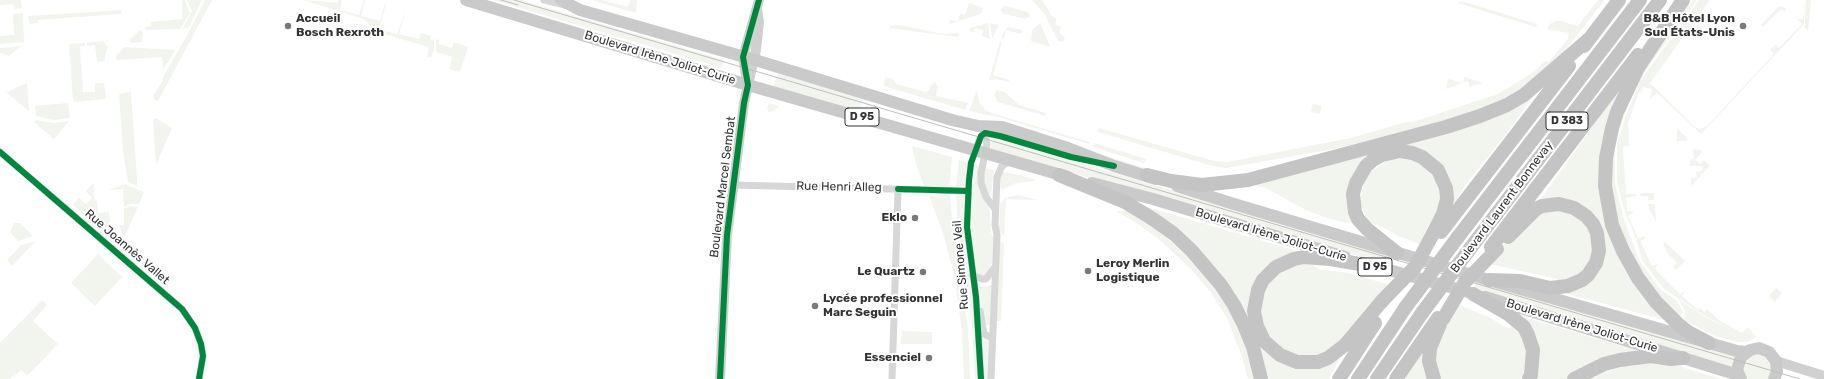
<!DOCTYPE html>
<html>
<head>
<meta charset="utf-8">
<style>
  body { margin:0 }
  canvas { display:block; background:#fff }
</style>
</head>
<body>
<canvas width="1824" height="379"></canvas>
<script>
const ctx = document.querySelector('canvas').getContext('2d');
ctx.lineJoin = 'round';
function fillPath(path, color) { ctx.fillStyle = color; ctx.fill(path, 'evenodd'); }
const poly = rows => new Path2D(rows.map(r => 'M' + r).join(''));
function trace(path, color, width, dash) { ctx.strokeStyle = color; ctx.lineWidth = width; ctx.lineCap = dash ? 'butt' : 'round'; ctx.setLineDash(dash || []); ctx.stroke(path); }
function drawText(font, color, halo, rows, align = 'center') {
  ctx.font = font + ' Rubik,sans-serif'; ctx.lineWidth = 4; ctx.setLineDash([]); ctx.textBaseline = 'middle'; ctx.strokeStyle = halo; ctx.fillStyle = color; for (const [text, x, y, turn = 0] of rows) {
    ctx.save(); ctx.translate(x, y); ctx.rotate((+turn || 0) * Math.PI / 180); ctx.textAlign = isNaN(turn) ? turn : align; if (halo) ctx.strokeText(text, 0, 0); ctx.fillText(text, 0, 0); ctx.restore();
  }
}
fillPath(poly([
  [0,0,21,0,22,8,14,9,13,4,0,5],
  [182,0,185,0,190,13,180,29,148,30,146,29,146,27,151,26,151,22,182,19],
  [187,0,202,0,189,27,183,29,192,11],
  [205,0,212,0,158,101,155,100,153,96,163,80,162,79,190,30],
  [303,0,338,3,338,0,342,0,340,10,359,15,364,0,365,0,361,16,380,21,385,4,386,4,379,29,397,34,406,10,399,34,419,39,421,33,431,36,430,39,434,41,434,50,431,57,427,57,429,47,384,34,383,38,364,19],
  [494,0,521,0,724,60,723,62,722,68],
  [592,0,601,0,627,7,631,0,637,0,636,13],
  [1032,0,1042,0,1052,16,1057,20,1055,25,1061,27,1059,33,1065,37,1063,42,1058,41,1045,15],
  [1598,0,1605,0,1562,54,1519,92,1477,111,1388,136,1334,149,1226,168,1212,166,1098,132,1099,128,1214,161,1227,162,1351,138,1406,122,1413,122,1498,94,1534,72,1545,61,1549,62,1568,39,1569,33,1547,29,1550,24,1555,21,1560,21,1578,26],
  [1693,0,1697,0,1640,78,1625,113,1615,144,1615,183,1623,217,1639,260,1660,289,1676,300,1683,312,1679,321,1642,274,1616,221,1610,177,1616,135,1635,84,1665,36],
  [1699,0,1710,0,1650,83,1695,127,1700,129,1707,126,1774,54,1770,50,1775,44,1779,48,1802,24,1797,19,1796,15,1798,19,1803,19,1805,0,1804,24,1701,134,1657,93,1650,99,1652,89,1643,87,1642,93,1639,92,1628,123,1629,146,1623,147,1626,194,1636,194,1636,196,1626,198,1627,211,1633,211,1633,213,1628,216,1638,238,1644,236,1645,239,1640,241,1652,266,1658,264,1655,269,1680,294,1686,290,1682,296,1698,310,1700,308,1704,312,1707,309,1719,320,1742,333,1748,327,1756,337,1747,342,1738,342,1713,335,1684,320,1685,310,1678,299,1707,318,1740,334,1707,317,1664,289,1642,260,1637,241,1625,212,1617,181,1617,143,1627,113,1640,81],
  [1806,0,1811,0,1808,31,1804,27,1805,25],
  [1461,1,1537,24,1536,27,1458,3],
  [969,3,983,8,981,14,949,24,950,20,958,21,960,14,965,15],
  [1006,6,1028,12,1030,16,1026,19,1004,14,1000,10,1003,7],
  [1779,6,1786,8,1786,12,1781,9,1763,27,1761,25],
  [122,10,121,14,38,20,38,23,30,24,28,16],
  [23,13,24,42,0,44,0,36,14,35,13,14],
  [988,23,990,39,982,36,983,30,975,28,973,33,970,31,970,28],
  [990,23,999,25,993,37,992,37],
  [1040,23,1050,46,1050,47,1031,41,1032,30],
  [898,25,943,34,959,33,958,37,889,28,890,26],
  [1008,27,1022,30,1022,33,1020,34,1006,30,1004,38,1001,37],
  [140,30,143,32,142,42,131,43,130,40],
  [436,39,439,40,439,44,452,48,454,42,468,47,460,72,449,69,452,57,436,52],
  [103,41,108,48,105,54,105,61,97,62,95,45,87,46,87,43],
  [1000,42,1002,42,993,75,1009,80,1009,82,997,79,989,80],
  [85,43,85,46,80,47,83,92,95,92,95,83,104,83,106,99,75,102,73,100,69,45,70,44],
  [21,46,9,56,0,53,0,48],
  [125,47,175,50,163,70,162,57,116,60,117,54],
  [778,73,863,98,860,111,773,88],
  [885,77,893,79,896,84,925,92,929,91,931,85,935,82,938,87,936,96,968,103,965,110,884,86],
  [1464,77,1483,83,1470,87,1468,81,1446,89,1448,79,1463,83],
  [27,83,29,111,6,92],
  [1621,87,1604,203,1668,321,1568,294,1566,291,1585,285,1598,223,1540,200],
  [977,90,979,102,984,109,991,113,1090,142,1089,144,998,117,969,111],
  [997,90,1005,92,1019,105,1046,113,1045,116,998,102,994,95],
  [131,92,137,180,137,186,128,182,123,151,119,94],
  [1534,95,1504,137,1466,184,1453,206,1449,180,1401,142],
  [68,103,70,118,54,120,36,116,35,106],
  [769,103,778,106,779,107,769,113,767,109],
  [1313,104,1322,106,1320,114,1311,112],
  [156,118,172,128,156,165,153,120],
  [36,120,54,123,69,121,54,139,34,122],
  [1677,128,1687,138,1687,141,1677,141],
  [1050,136,1100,154,1191,182,1112,160],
  [995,138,1392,255,1389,265,990,149,993,140],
  [1094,143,1146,159,1144,163,1106,151,1093,146],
  [912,146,952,157,949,187,924,186,917,167],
  [1379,149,1366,160,1353,223,1342,222,1321,216,1306,210,1266,188,1248,183],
  [1693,149,1700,150,1702,152,1695,160,1700,164,1704,160,1710,166,1691,186,1691,178,1697,178,1696,172,1702,171,1702,166,1690,166,1690,160,1694,159],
  [1402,159,1414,161,1424,166,1433,176,1439,187,1440,208,1420,244,1398,236,1388,230,1367,221,1360,201,1364,182,1370,172,1388,160],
  [959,160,967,163,964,186,956,188],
  [976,165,979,166,990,213,991,233,994,237,993,261,985,276,978,275,976,273,973,252,971,202],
  [985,168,994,170,991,197,985,188,984,178],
  [1002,172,1020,175,1035,180,1035,181,1016,183,1001,190,1000,178],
  [92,184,94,184,94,200,97,201,98,213,109,212,110,223,103,231,73,205,79,198,86,204,92,198,86,191],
  [125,184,144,192,139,204,130,204,124,207,123,189,109,190],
  [956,193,963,195,964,247,973,306,979,379,975,379,972,327,958,235],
  [1654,193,1654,200,1648,200,1648,196,1640,196,1641,193],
  [929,195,950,196,954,240,968,328,970,379,964,379,962,331,954,274,942,230],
  [1018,195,1038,200,1006,199,1004,236,999,231,1000,204,1005,198],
  [1137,204,1304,253,1294,254,1249,304,1278,360,1339,359,1329,379,1265,379,1237,304],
  [1648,204,1655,204,1656,222,1649,208],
  [130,206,138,207,125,236,123,235,119,225,124,225,124,209],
  [1116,211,1128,211,1155,228,1194,262,1219,293,1230,312,1246,348,1254,379,1248,379,1242,357,1227,318,1211,293,1191,269,1161,241,1138,224],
  [1546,211,1566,211,1580,218,1589,229,1593,246,1589,263,1578,276,1561,283,1557,279,1490,264,1503,246,1518,231,1530,220],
  [14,223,20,223,33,236,18,241,10,232],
  [36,241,12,266,7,260,21,245],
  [1000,242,1004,244,1001,321,994,321],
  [1665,242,1685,261,1676,270,1673,268,1677,263,1668,254,1663,243],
  [98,254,122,277,95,306,71,283],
  [1309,262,1318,269,1348,273,1387,284,1385,290,1377,301,1331,350,1317,356,1297,356,1281,349,1268,336,1262,319,1261,308,1265,291,1276,275,1293,266],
  [1478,281,1736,355,1733,368,1472,290],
  [992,285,990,325,985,325,979,287],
  [1776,288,1782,293,1775,302,1769,296],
  [42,300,47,305,33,321,58,344,27,376,22,370,10,379,0,379,0,343],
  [1459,305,1491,318,1504,327,1508,328,1514,325,1519,331,1524,339,1528,362,1523,379,1440,379,1435,365,1437,342,1440,334],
  [1527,318,1530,319,1646,353,1570,379,1535,379,1524,319],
  [981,330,983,338,989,341,989,379,983,379],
  [902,331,932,332,932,344,901,344],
  [1424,349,1428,379,1404,379],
  [1757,354,1763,355,1771,363,1771,375,1768,379,1748,379,1744,375,1743,370,1744,362,1750,356],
  [1649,359,1678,366,1722,379,1584,379,1591,375]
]), '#f1f5ed');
trace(poly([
  [544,0,565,5],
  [984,131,987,144,981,173,981,183,986,197,995,209],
  [0,152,182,309,195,328,201,344,203,356,199,379],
  [733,185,968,191],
  [972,275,982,279,986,279,994,268],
  [980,311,984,334,992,338],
  [892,379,898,189],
  [981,379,976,297,967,227,969,180,971,163,980,138,985,133,1000,136,1086,160],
  [991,379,997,235,995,225,997,177,1002,166,1011,161]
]), '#d7d7d7', 7);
trace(poly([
  [747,83,743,57,759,0],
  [1776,361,1824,376],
  [720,379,727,235,744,103,756,50,759,22,757,9]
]), '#d0d0d0', 10);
trace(poly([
  [466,0,748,85,1068,177],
  [561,0,580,10,755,60,952,120,978,126,1002,127,1068,148,1114,166,1156,179],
  [1092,183,1153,199,1345,257],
  [1177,186,1234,204,1489,280,1737,351,1746,352],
  [1364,263,1468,292],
  [1485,297,1738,375],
  [1741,379,1737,370,1741,357,1750,350,1759,348,1769,352,1776,361,1777,372,1774,379]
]), '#cacaca', 12);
trace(poly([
  [1683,0,1639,66,1617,112,1612,128,1606,158,1605,186,1612,225,1623,251,1638,278,1656,302,1678,324,1688,332,1709,343],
  [1584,46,1619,0],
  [1059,175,1125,202,1153,219,1174,234,1192,251,1221,285,1234,305,1244,325,1253,347,1261,379],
  [1147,175,1171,181,1202,185,1248,180,1446,127,1480,116,1507,105,1524,95,1589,39],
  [1441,232,1569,66],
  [1458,237,1640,0],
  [1475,242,1660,0],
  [1491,247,1638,55],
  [1397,253,1367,229,1358,219,1355,212,1353,194,1356,183,1366,166,1373,160,1382,155,1400,151,1412,153,1422,157,1438,170,1446,188,1447,199,1443,214,1435,230],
  [1372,266,1330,259,1304,257,1294,259,1276,267,1263,280,1258,290,1254,311,1257,326,1264,341,1280,355,1297,362,1318,362,1328,358,1345,345,1382,301],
  [1489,280,1520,281,1550,288,1568,286,1582,280,1588,275,1596,263,1599,251,1597,233,1593,224,1586,216,1574,208,1559,204,1542,206,1536,209,1508,237],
  [1473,294,1508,314,1524,327,1528,335,1533,350,1531,375,1529,379],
  [1339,379,1375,323],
  [1358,379,1405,308],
  [1377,379,1422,313],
  [1396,379,1438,318],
  [1434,379,1429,361,1430,348,1440,324],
  [1574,379,1604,364,1620,360,1651,356,1671,359,1683,358]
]), '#c4c4c4', 14);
trace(poly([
  [501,0,518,5],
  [514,0,1800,379]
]), '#bebebe', 1);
trace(poly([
  [1382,301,1415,267,1435,230],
  [1405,308,1458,237],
  [1422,313,1475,242],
  [1443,319,1465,282,1497,249]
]), '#c4c4c4', 14);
trace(poly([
  [0,152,182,309,195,328,201,344,203,356,199,379],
  [898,189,968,191],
  [720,379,727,235,744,103,748,85,743,57,759,0],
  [981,379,976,297,967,227,969,180,971,163,981,136,985,133,1000,136,1071,157,1114,166]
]), '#00873e', 6);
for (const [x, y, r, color] of [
  [288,26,4,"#7a7a7a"],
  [1743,26,4,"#7a7a7a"],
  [915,218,4,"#7a7a7a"],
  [1088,271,4,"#7a7a7a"],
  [923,272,4,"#7a7a7a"],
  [815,306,4,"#7a7a7a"],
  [929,358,4,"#7a7a7a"]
]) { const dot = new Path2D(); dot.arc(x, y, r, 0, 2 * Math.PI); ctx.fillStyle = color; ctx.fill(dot); trace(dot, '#fff', 1.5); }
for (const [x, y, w] of [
  [862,117,34],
  [1567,121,42],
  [1375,267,34]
]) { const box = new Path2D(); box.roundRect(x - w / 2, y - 9, w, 18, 3); ctx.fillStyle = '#fff'; ctx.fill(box); trace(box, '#333', 1); }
drawText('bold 11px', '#333', null, [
  ["D 95",862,117],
  ["D 383",1567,121],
  ["D 95",1375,267]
]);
drawText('bold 12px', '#333', '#fff', [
  ["Accueil",296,19,"left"],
  ["Bosch Rexroth",296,33,"left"],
  ["B&B Hôtel Lyon",1735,19],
  ["Sud États-Unis",1735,33],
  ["Eklo",907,218],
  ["Leroy Merlin",1096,264,"left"],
  ["Logistique",1096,278,"left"],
  ["Le Quartz",915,272],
  ["Lycée professionnel",823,299,"left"],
  ["Marc Seguin",823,313,"left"],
  ["Essenciel",921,358]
], 'right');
drawText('12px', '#333', '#fff', [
  ["Boulevard Irène Joliot-Curie",660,58,17],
  ["Boulevard Marcel Sembat",723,187,-83],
  ["Rue Henri Alleg",839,187,1],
  ["Boulevard Laurent Bonnevay",1502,207,-53],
  ["Boulevard Irène Joliot-Curie",1271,235,17],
  ["Rue Joannès Vallet",127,247,41],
  ["Rue Simone Veil",961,265,-95],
  ["Boulevard Irène Joliot-Curie",1582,326,17]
]);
</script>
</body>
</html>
